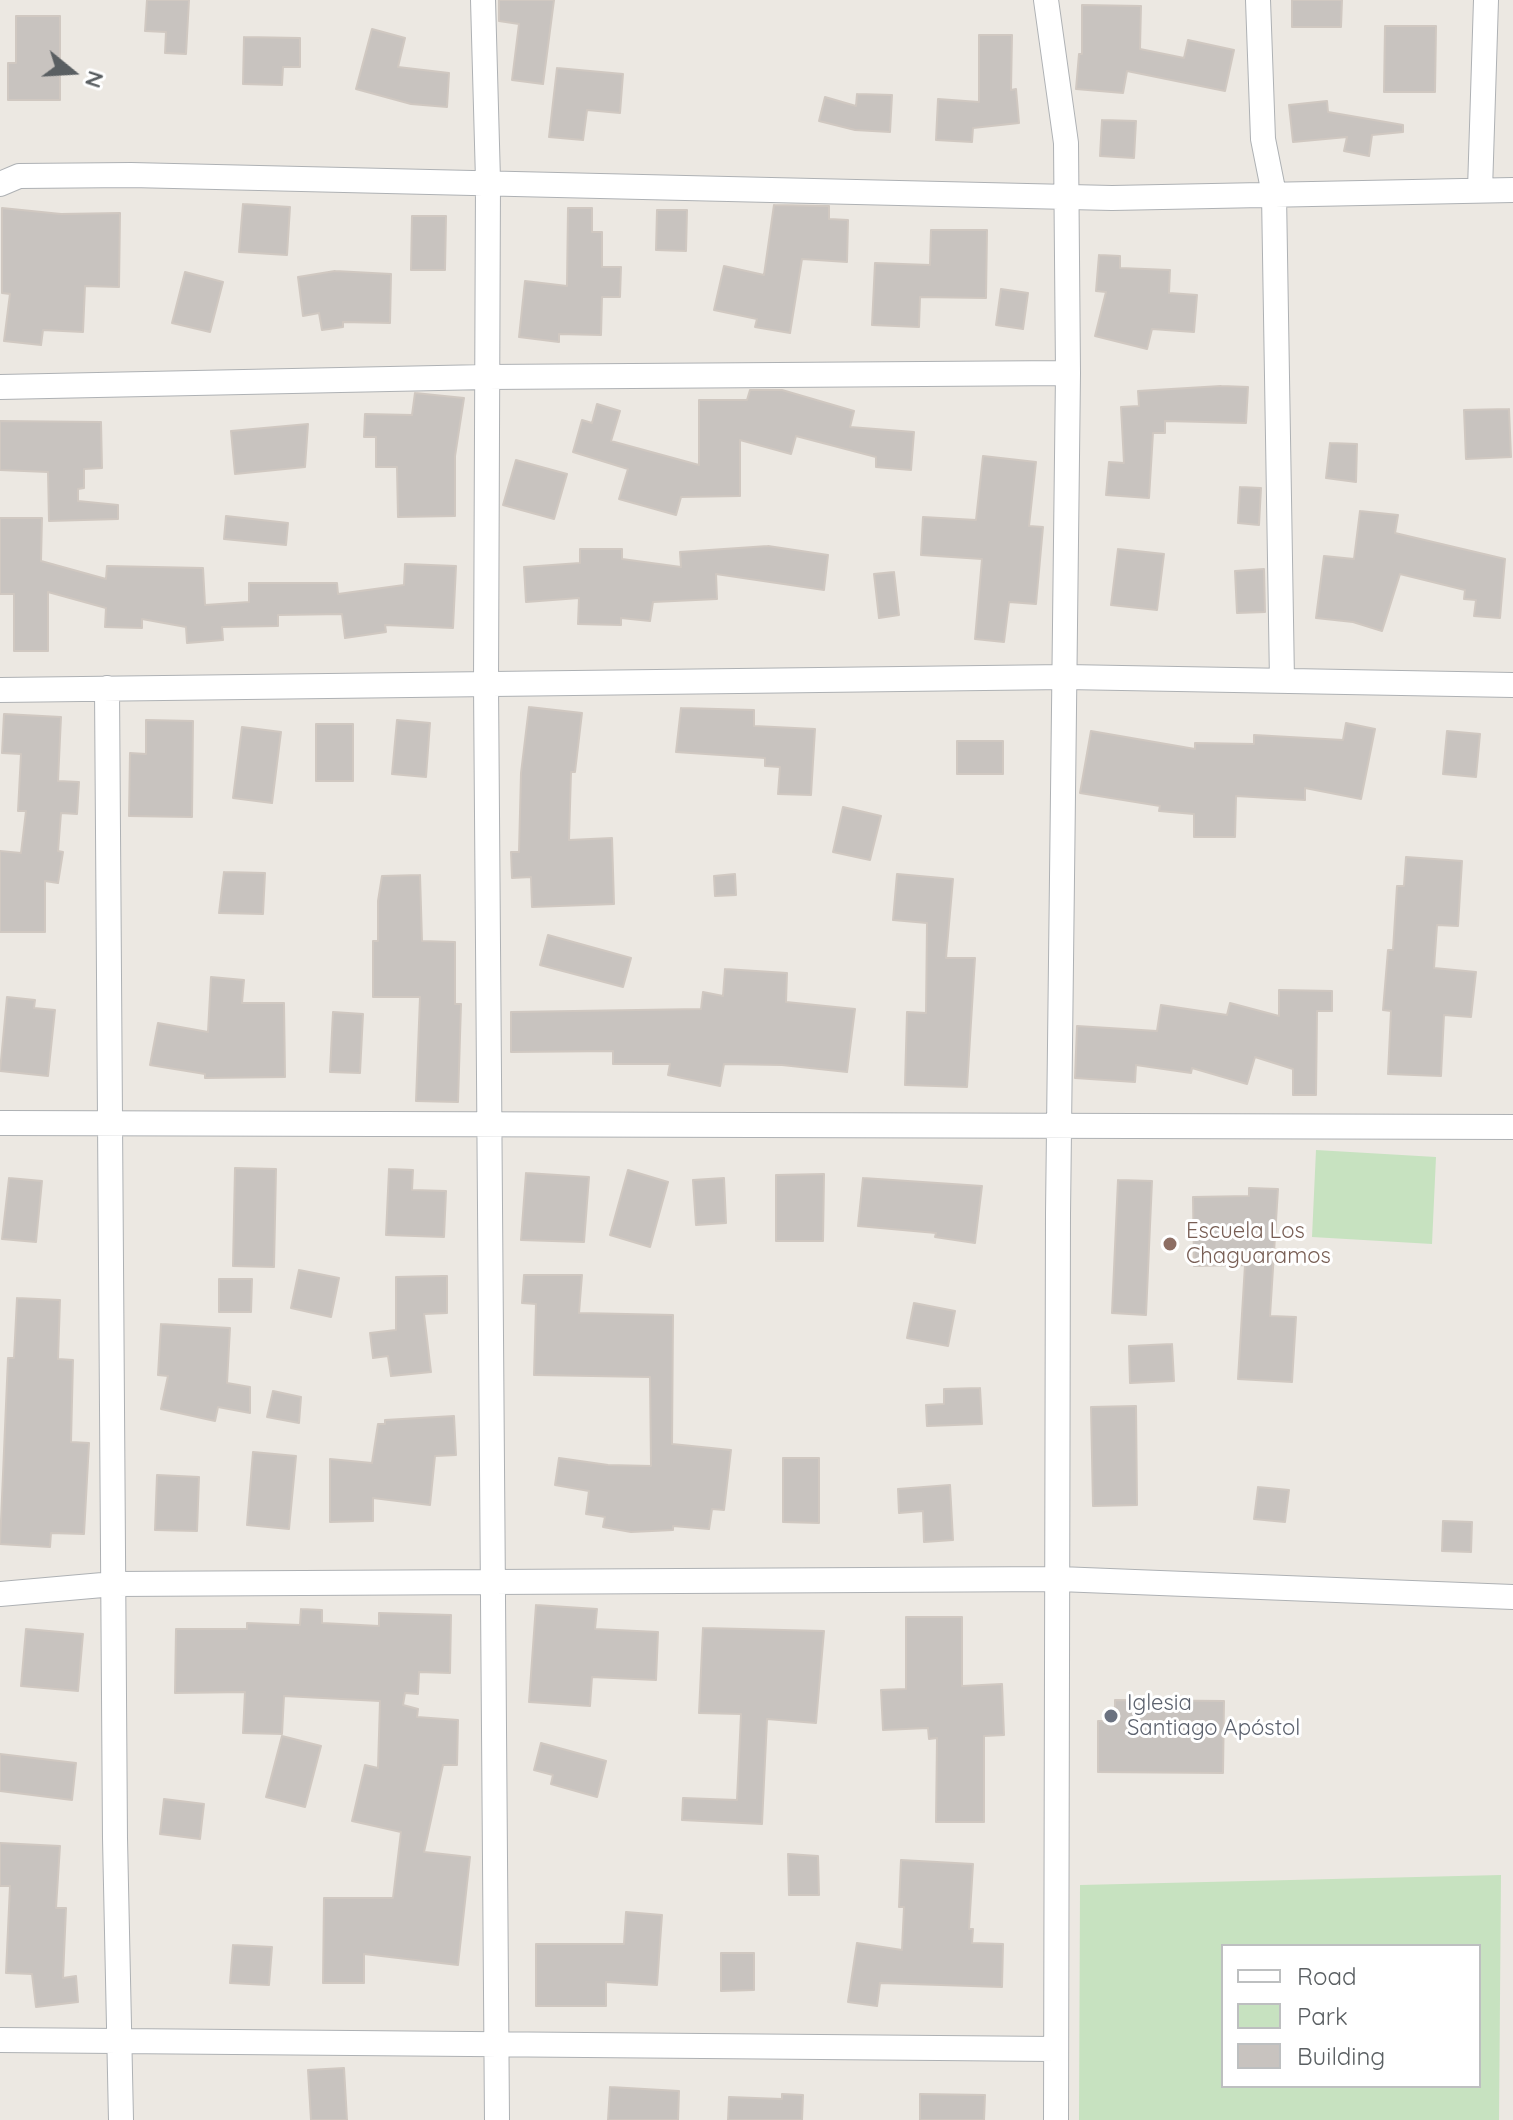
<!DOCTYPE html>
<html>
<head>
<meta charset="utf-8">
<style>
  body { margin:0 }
  #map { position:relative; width:1513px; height:2120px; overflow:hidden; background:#ece8e2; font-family:Quicksand,sans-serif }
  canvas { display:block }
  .legend { position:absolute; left:1221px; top:1944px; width:260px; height:144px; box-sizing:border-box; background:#fff; border:2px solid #bdbfc0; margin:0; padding:10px 14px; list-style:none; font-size:24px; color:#5a5f62 }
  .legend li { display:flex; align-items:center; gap:16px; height:40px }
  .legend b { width:40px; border:2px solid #bdbfc0 }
  .north { position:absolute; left:32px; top:32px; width:80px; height:80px; -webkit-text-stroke:6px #fff; paint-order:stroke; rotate:108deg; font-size:22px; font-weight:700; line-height:32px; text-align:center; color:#5a5f62 }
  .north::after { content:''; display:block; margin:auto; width:28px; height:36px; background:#5a5f62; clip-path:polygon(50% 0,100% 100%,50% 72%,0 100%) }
</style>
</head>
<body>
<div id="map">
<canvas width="1513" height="2120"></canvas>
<ul class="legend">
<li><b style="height:10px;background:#fff"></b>Road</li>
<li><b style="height:22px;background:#c7e2c0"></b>Park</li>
<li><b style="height:22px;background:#c8c3bf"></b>Building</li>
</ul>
<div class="north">N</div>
</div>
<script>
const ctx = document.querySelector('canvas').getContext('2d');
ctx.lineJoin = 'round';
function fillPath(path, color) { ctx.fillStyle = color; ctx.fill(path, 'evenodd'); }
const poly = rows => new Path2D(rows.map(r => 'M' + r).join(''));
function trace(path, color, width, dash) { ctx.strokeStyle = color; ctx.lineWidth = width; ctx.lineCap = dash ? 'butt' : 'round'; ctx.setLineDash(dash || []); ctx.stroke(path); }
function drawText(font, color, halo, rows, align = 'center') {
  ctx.font = font + ' Quicksand,sans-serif'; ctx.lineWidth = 6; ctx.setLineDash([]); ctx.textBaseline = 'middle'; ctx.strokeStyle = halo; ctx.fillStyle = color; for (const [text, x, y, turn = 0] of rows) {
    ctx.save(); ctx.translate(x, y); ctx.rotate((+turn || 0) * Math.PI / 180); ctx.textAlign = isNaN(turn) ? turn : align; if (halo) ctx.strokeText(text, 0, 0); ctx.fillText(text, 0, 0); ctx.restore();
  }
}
fillPath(poly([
  [1316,1150,1436,1157,1432,1244,1312,1237],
  [1501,1875,1499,2120,1079,2120,1080,1885],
  [1479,1946,1479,2086,1223,2086,1223,1946]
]), '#c7e2c0');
const building = poly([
  [147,0,189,0,186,54,165,53,166,32,145,31,147,0],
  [499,0,554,0,543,84,512,80,519,24,499,21,499,0],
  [1292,0,1342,0,1341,27,1292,27,1292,0],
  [1082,5,1141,6,1140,49,1184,58,1188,40,1234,50,1225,91,1127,71,1123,93,1076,89,1079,54,1082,54,1082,5],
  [16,16,60,16,60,100,8,100,8,63,16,63,16,16],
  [1385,26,1436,26,1435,92,1384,92,1385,26],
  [372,29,405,38,398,67,449,73,447,107,411,104,356,89,372,29],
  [979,35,1012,35,1011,90,1016,89,1019,123,973,128,972,142,936,140,938,99,979,102,979,35],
  [244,37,300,38,300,67,283,67,282,85,243,84,244,37],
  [557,68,623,74,620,113,587,110,583,140,549,137,557,68],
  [857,94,892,95,890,132,855,130,819,121,825,97,856,106,857,94],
  [1327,101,1328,112,1403,125,1403,132,1372,135,1369,156,1344,151,1347,137,1293,142,1289,105,1327,101],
  [1102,120,1136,121,1134,158,1100,156,1102,120],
  [243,204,290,207,287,255,239,252,243,204],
  [774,205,829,206,829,219,848,220,847,262,802,259,790,333,755,327,757,319,714,310,724,266,764,275,774,205],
  [2,208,61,214,120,213,119,287,85,286,83,332,43,330,41,345,4,341,10,294,2,293,2,208],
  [568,208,592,208,592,232,602,232,602,267,621,267,620,297,602,297,601,335,559,334,559,342,519,337,525,281,567,286,568,208],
  [657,210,687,210,686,251,656,250,657,210],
  [412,216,446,216,445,270,411,270,412,216],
  [931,230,987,230,986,298,920,297,919,327,872,325,875,263,930,265,931,230],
  [1099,255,1120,256,1120,268,1170,270,1169,293,1197,295,1194,332,1152,329,1147,349,1095,336,1106,292,1096,291,1099,255],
  [335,271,391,274,390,323,343,322,343,327,322,330,319,313,303,316,298,277,335,271],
  [185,272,223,282,210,332,172,323,185,272],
  [1001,289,1028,293,1023,329,996,325,1001,289],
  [1221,386,1248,387,1246,423,1165,421,1165,433,1153,433,1149,498,1106,495,1109,462,1124,463,1121,407,1139,406,1138,391,1221,386],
  [750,390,782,390,854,411,850,427,914,432,911,470,876,467,876,457,796,436,791,454,740,440,740,496,681,497,676,515,619,499,628,469,573,452,582,420,592,423,597,404,620,411,611,441,699,465,699,400,747,400,750,390],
  [415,393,464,398,455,456,455,516,398,517,397,467,376,467,376,437,364,437,365,414,412,415,415,393],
  [1509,409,1511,457,1466,459,1464,410,1509,409],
  [0,421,101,422,102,468,84,469,84,488,78,489,78,501,118,505,118,519,49,521,48,472,0,470,0,421],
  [308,424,305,467,235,474,231,431,308,424],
  [1330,443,1357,444,1356,482,1326,478,1330,443],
  [983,456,1036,462,1029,526,1043,527,1036,604,1009,602,1004,642,975,639,982,559,921,555,923,517,976,520,983,456],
  [516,460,567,474,554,519,503,505,516,460],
  [1240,487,1261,488,1259,525,1238,523,1240,487],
  [1360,511,1398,515,1395,533,1505,559,1500,618,1474,616,1476,600,1464,599,1465,590,1400,574,1382,631,1353,622,1316,618,1324,556,1354,559,1360,511],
  [226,516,288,523,286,545,224,539,226,516],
  [0,518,42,518,41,561,106,579,107,566,203,568,205,605,249,602,249,583,337,583,338,594,404,585,405,564,456,566,453,628,385,625,386,632,345,638,342,614,278,615,278,626,222,627,223,640,187,643,186,627,142,619,142,628,105,627,106,608,48,592,48,651,14,651,14,594,0,594,0,518],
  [768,546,828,555,824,590,716,574,717,599,653,602,650,621,621,618,621,625,578,624,579,598,526,602,524,567,580,563,580,549,622,549,622,559,681,567,680,552,768,546],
  [1118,549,1164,554,1157,610,1111,605,1118,549],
  [1264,569,1265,612,1237,613,1235,571,1264,569],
  [894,572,899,615,879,618,874,574,894,572],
  [529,707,582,713,575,772,571,772,569,840,612,838,614,904,532,907,531,877,512,878,511,852,519,852,521,773,529,707],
  [681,708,754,710,754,726,815,729,811,795,778,794,780,767,765,766,765,758,676,752,681,708],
  [4,714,61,717,58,781,79,782,77,814,61,813,58,851,63,852,58,883,45,881,45,932,0,932,0,851,21,853,26,811,18,811,21,754,2,753,4,714],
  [146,720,193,721,192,817,129,816,130,753,146,754,146,720],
  [397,720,430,723,426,777,392,774,397,720],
  [1346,723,1375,729,1361,799,1305,788,1305,800,1236,796,1235,837,1194,837,1194,814,1159,811,1160,806,1080,793,1091,731,1195,749,1195,743,1254,744,1254,735,1343,740,1346,723],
  [316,724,353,724,353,781,316,781,316,724],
  [242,727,281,732,272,803,233,798,242,727],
  [1447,731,1480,734,1476,777,1443,774,1447,731],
  [957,741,1003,741,1003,774,957,774,957,741],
  [843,807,881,816,870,860,833,852,843,807],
  [1406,857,1462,861,1458,926,1437,925,1434,968,1476,972,1471,1017,1444,1015,1441,1076,1388,1074,1391,1011,1383,1010,1388,950,1393,950,1397,886,1404,886,1406,857],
  [224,872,265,873,263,914,219,913,224,872],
  [735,874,736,895,715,896,714,876,735,874],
  [897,874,953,879,946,958,975,958,967,1087,905,1085,907,1012,926,1013,927,923,893,920,897,874],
  [420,875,422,941,455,942,455,1004,461,1004,458,1102,416,1101,420,997,373,997,373,941,378,941,378,901,382,876,420,875],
  [548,935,631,958,623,987,540,965,548,935],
  [725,969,787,973,786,1002,855,1009,847,1072,782,1065,724,1064,720,1086,668,1075,670,1064,613,1064,613,1051,511,1052,511,1012,701,1009,703,992,723,996,725,969],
  [211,977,244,980,242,1003,284,1003,285,1077,205,1078,205,1074,150,1065,158,1023,208,1032,211,977],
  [1279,990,1332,991,1332,1011,1317,1011,1316,1095,1293,1095,1293,1069,1255,1057,1247,1084,1192,1068,1191,1073,1136,1065,1135,1082,1075,1078,1077,1026,1157,1031,1161,1005,1227,1015,1230,1003,1279,1016,1279,990],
  [7,997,35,1000,34,1008,55,1010,48,1076,0,1071,7,997],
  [333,1012,363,1014,360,1073,330,1072,333,1012],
  [235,1168,276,1169,274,1267,233,1266,235,1168],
  [389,1169,413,1170,412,1190,446,1191,444,1237,386,1235,389,1169],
  [628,1170,668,1182,650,1247,610,1235,628,1170],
  [526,1173,589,1177,584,1242,521,1240,526,1173],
  [824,1174,823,1241,776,1241,776,1175,824,1174],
  [9,1178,42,1181,36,1242,2,1239,9,1178],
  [724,1178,726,1223,696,1225,693,1180,724,1178],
  [863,1178,982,1186,975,1243,935,1237,936,1233,858,1226,863,1178],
  [1118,1180,1152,1181,1146,1315,1112,1313,1118,1180],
  [1249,1188,1278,1189,1270,1316,1296,1317,1292,1382,1238,1379,1245,1265,1194,1266,1193,1197,1249,1196,1249,1188],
  [299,1270,339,1278,331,1317,291,1308,299,1270],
  [524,1275,582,1275,579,1313,673,1315,672,1444,731,1450,724,1510,712,1509,709,1529,673,1526,673,1530,631,1532,603,1527,605,1517,586,1514,589,1491,555,1485,559,1458,608,1465,651,1466,650,1377,534,1375,536,1304,522,1303,524,1275],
  [443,1276,447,1276,447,1313,424,1314,431,1372,391,1376,388,1356,373,1358,370,1333,396,1330,396,1277,443,1276],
  [219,1279,252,1279,251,1312,219,1312,219,1279],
  [17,1298,60,1300,58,1359,73,1360,71,1442,89,1443,84,1534,51,1533,50,1547,0,1544,8,1358,14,1358,17,1298],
  [914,1303,955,1311,948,1346,907,1338,914,1303],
  [161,1324,230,1328,227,1383,250,1387,250,1413,218,1407,215,1421,161,1409,168,1376,158,1375,161,1324],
  [1172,1344,1174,1381,1130,1383,1129,1346,1172,1344],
  [980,1388,982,1424,927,1426,926,1405,944,1404,944,1389,980,1388],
  [273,1391,301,1397,299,1423,267,1417,273,1391],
  [1136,1406,1137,1505,1093,1506,1091,1407,1136,1406],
  [454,1416,456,1455,435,1456,430,1505,373,1498,373,1521,330,1522,330,1459,372,1463,378,1424,385,1424,385,1420,454,1416],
  [253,1452,296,1456,289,1529,247,1525,253,1452],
  [783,1458,819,1458,819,1523,783,1522,783,1458],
  [157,1475,199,1477,197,1531,155,1530,157,1475],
  [950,1485,953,1540,924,1542,923,1511,899,1513,898,1489,950,1485],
  [1258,1487,1289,1490,1285,1522,1254,1519,1258,1487],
  [1443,1521,1472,1522,1471,1552,1442,1551,1443,1521],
  [536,1605,597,1609,595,1629,658,1632,656,1680,592,1677,590,1706,529,1702,536,1605],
  [301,1609,322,1610,322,1623,379,1626,379,1613,451,1615,450,1673,419,1672,418,1694,405,1693,403,1705,418,1709,417,1717,458,1720,457,1765,443,1765,424,1852,470,1857,458,1965,364,1954,364,1983,323,1983,324,1898,393,1898,401,1832,352,1821,365,1765,378,1768,380,1701,284,1696,282,1734,243,1733,245,1692,175,1693,176,1629,247,1629,247,1623,300,1625,301,1609],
  [906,1617,962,1617,962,1686,1002,1684,1004,1735,984,1736,984,1822,936,1822,937,1738,929,1739,928,1728,883,1730,881,1690,906,1689,906,1617],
  [703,1628,824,1631,816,1723,767,1719,762,1824,682,1820,683,1798,737,1800,741,1714,699,1713,703,1628],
  [26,1629,83,1634,78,1691,21,1686,26,1629],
  [1115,1700,1224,1701,1223,1773,1098,1772,1098,1721,1115,1721,1115,1700],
  [282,1736,321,1746,305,1807,266,1797,282,1736],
  [541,1743,606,1761,597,1797,551,1784,553,1775,534,1770,541,1743],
  [0,1754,76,1763,72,1800,0,1791,0,1754],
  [164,1799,204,1804,200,1839,160,1834,164,1799],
  [0,1843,60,1846,56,1908,66,1908,63,1978,76,1976,78,2002,36,2007,32,1974,6,1973,10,1886,0,1886,0,1843],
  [788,1854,818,1856,819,1895,789,1895,788,1854],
  [901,1860,973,1864,969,1929,973,1929,972,1943,1003,1944,1002,1987,880,1983,877,2006,848,2002,857,1943,902,1950,904,1907,899,1907,901,1860],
  [626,1912,662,1915,657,1985,606,1982,606,2006,536,2006,536,1944,624,1944,626,1912],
  [233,1945,272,1947,269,1985,230,1983,233,1945],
  [721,1953,754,1953,754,1990,721,1991,721,1953],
  [344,2068,347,2120,311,2120,308,2070,344,2068],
  [610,2087,679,2091,678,2120,608,2120,610,2087],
  [782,2094,803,2095,802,2120,728,2120,729,2097,782,2099,782,2094],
  [920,2094,985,2095,984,2120,920,2120,920,2094]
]);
fillPath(building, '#c8c3bf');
trace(building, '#d0c8c1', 2);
const minor = poly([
  [483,0,488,180,486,684,497,2120],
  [1046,0,1066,143,1068,373,1058,1213,1056,2120],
  [1258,0,1263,139,1274,194,1282,681],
  [0,184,19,176,131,175,1112,198,1513,190],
  [1480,190,1486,0],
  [0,387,487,377,1068,373],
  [107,688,115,1838,121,2120],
  [0,690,1066,677,1513,685],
  [0,1123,1513,1127],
  [0,1594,114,1584,1059,1579,1513,1597],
  [0,2040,1055,2049]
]);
trace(minor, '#aeb1b4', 26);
trace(minor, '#fff', 24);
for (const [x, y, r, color] of [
  [1170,1244,8,"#8d6e63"],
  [1111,1716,8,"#6b7280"]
]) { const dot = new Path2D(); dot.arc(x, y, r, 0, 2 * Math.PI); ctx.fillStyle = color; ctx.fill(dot); trace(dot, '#fff', 3); }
drawText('22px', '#785e54', '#fff', [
  ["Escuela Los",1186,1231],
  ["Chaguaramos",1186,1256]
], 'left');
drawText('22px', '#5b616d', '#fff', [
  ["Iglesia",1127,1703],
  ["Santiago Apóstol",1127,1728]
], 'left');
</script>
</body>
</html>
